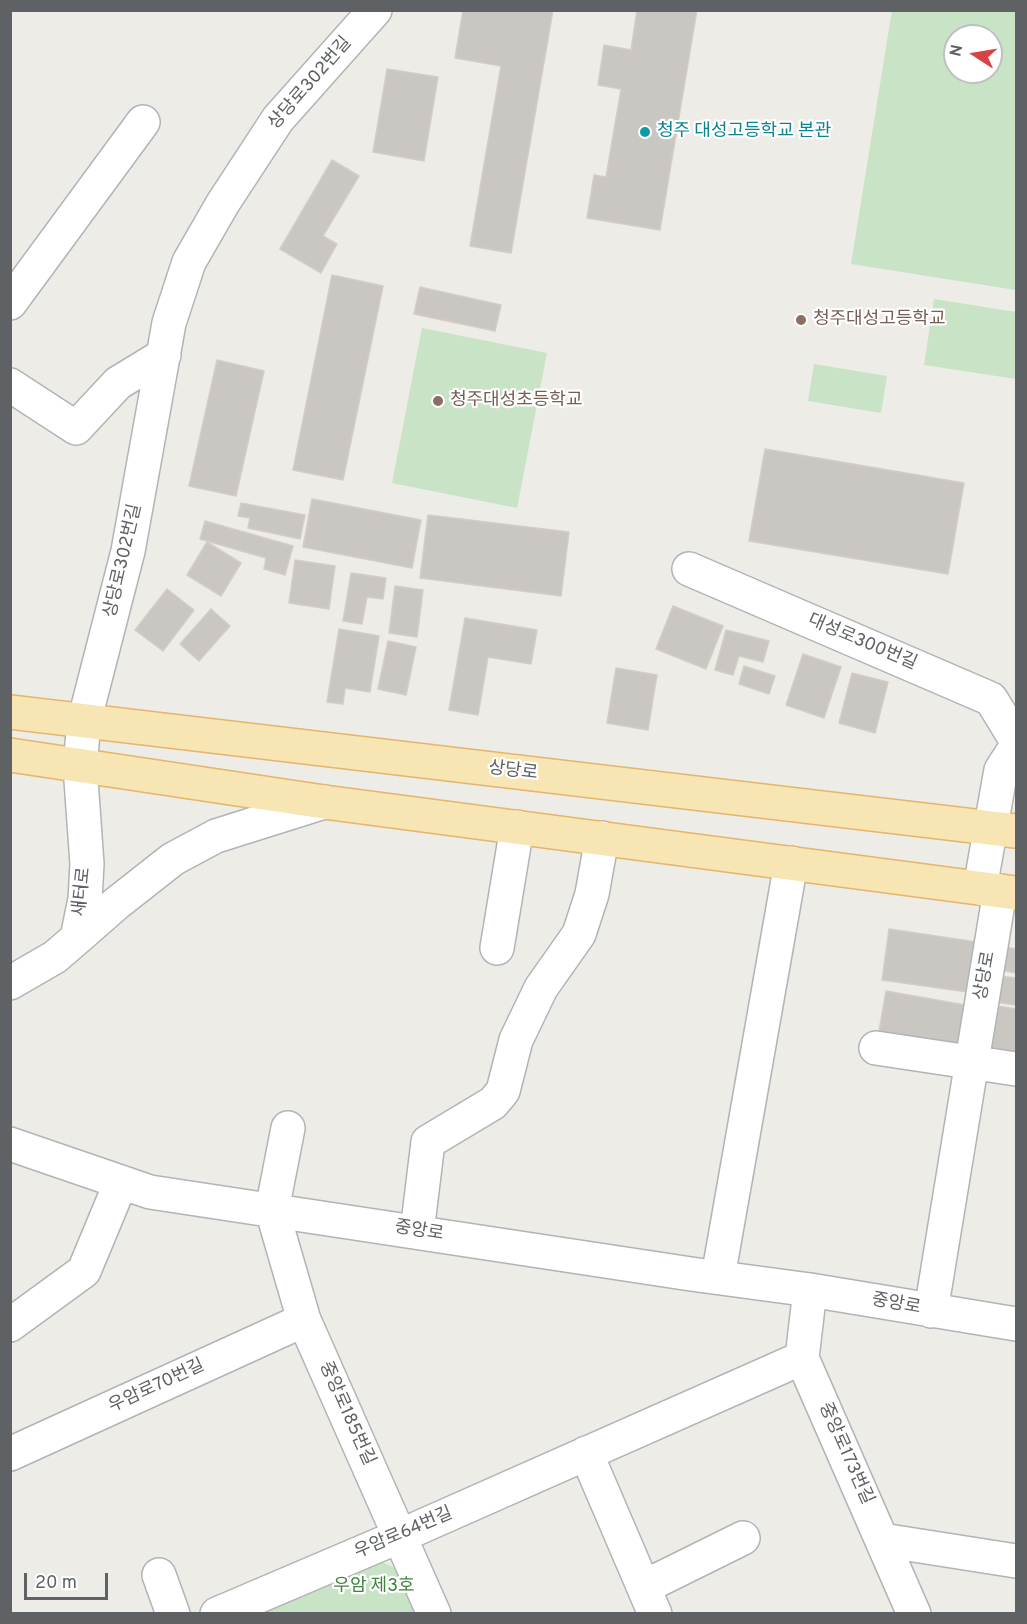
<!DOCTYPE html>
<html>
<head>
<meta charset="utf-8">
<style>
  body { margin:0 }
  #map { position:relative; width:1027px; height:1624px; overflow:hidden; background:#eeece6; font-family:Overpass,sans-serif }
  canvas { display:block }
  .frame { position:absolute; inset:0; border:12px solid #5e6265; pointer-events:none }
  .north { position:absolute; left:943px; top:24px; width:60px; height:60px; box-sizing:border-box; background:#fff; border:2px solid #bfc0c1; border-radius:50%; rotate:282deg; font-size:16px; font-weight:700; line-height:24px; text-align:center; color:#5e6265 }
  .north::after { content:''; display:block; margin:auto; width:21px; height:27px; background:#d84346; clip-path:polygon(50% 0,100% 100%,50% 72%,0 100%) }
  .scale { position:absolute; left:24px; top:1573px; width:84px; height:27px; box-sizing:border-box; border:3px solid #5e6265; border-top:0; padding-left:8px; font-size:18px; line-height:21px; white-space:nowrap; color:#5e6265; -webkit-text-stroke:4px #fff; paint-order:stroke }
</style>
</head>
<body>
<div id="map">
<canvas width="1027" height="1624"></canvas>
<div class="frame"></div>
<div class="north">N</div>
<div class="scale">20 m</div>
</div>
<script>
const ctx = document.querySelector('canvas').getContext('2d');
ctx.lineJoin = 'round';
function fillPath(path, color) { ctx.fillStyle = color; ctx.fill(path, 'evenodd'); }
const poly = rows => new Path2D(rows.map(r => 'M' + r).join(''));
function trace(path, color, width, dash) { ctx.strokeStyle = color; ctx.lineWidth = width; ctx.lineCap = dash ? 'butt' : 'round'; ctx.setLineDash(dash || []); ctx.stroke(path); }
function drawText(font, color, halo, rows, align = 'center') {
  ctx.font = font + ' Overpass,"Noto Sans KR",sans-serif'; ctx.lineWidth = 4.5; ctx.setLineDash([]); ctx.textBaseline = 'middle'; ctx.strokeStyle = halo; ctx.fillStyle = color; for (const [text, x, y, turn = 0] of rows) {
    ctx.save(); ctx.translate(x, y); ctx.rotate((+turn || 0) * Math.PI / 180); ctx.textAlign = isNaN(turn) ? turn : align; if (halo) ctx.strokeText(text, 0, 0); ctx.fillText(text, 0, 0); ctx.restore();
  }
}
fillPath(poly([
  [892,10,1016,11,1016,290,851,264],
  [955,36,991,36,991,72,955,72],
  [934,299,1016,312,1016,379,924,365],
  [422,328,547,353,517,508,392,483],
  [814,364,887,376,881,413,808,401],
  [373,1558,404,1572,422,1614,258,1614]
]), '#c8e3c5');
const building = poly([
  [463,10,553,10,511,253,470,246,501,66,455,58,463,10],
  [637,10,697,10,660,230,587,218,594,175,606,177,621,89,598,85,604,45,631,50,637,10],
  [387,69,438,77,424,161,373,152,387,69],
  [332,160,359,176,323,236,337,244,321,273,280,249,332,160],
  [332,275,383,286,343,480,293,470,332,275],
  [420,287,501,305,495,331,414,314,420,287],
  [217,360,264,371,236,496,189,486,217,360],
  [765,449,964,483,948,574,749,541,765,449],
  [312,499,421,520,412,568,303,547,312,499],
  [241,503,305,515,300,539,248,528,250,518,238,516,241,503],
  [428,515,569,532,561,596,420,578,428,515],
  [205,521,293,546,285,575,264,569,266,558,200,539,205,521],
  [207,542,241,563,221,596,187,575,207,542],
  [295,560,335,566,329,609,289,603,295,560],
  [351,573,386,578,383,599,367,597,362,624,343,621,351,573],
  [395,586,423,590,417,637,389,633,395,586],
  [167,589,194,610,163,651,135,630,167,589],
  [673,606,723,626,706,669,656,649,673,606],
  [211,609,230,626,199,661,180,644,211,609],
  [465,618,537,630,531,664,488,657,478,715,449,710,465,618],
  [339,629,379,636,370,692,345,688,343,704,327,702,339,629],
  [726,630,769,641,763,662,739,656,733,675,715,670,726,630],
  [388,641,416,647,406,695,378,689,388,641],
  [803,654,841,667,824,718,786,705,803,654],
  [744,666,775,676,769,694,739,684,744,666],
  [616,668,657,675,648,730,607,723,616,668],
  [852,673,888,682,875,733,839,723,852,673],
  [889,929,983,943,975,993,882,980,889,929],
  [995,945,1016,949,1016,973,990,968,995,945],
  [990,975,1016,978,1016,1005,987,1001,990,975],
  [886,991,965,1005,957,1052,878,1037,886,991],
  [992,1005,1016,1009,1016,1064,985,1060,992,1005]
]);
fillPath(building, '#cac7c3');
trace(building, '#d3cdc5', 1.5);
const minor = poly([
  [10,303,143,122],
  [10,385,76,428,118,383,164,355],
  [689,569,991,699,1016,740],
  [980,888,1001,770,1016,747],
  [77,938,117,903,173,859,216,836,324,802],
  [497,948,517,827],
  [10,983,55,957,77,938,85,899,87,864,80,766,84,722,128,551,169,323,189,262,223,203,278,119,375,10],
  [876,1048,1016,1069],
  [288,1128,272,1210,304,1320,434,1614],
  [10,1144,150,1192,691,1274,810,1290,1016,1324],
  [417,1232,428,1142,493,1103,503,1091,516,1040,541,988,579,934,592,894,602,838],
  [718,1277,791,863],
  [810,1290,802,1358,914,1614],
  [931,1311,1000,891],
  [10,1325,84,1271,121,1182],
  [586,1453,655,1614],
  [10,1454,304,1320],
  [882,1540,1016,1561],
  [159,1575,173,1614],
  [644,1587,743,1538],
  [217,1614,400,1536,802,1358]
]);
const major = poly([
  [10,712,1016,831],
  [10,755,324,802,1016,893]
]);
trace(minor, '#b1b4b7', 36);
trace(major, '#e4b56a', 36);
trace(minor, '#fff', 33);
trace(major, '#f7e5b3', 33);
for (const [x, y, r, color] of [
  [645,132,6,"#0f9aa8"],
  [801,320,6,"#8d6e63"],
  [438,401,6,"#8d6e63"]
]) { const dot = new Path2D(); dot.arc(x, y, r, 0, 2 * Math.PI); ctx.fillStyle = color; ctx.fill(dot); trace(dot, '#fff', 2); }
drawText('18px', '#5e6265', '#fff', [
  ["상당로302번길",311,84,-49],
  ["상당로302번길",124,561,-77],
  ["대성로300번길",862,643,23],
  ["상당로",513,772,7],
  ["새터로",83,892,-84],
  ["상당로",986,976,-80],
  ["중앙로",419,1232,9],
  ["중앙로",896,1305,10],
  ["우암로70번길",157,1387,-25],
  ["중앙로185번길",346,1414,66],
  ["중앙로173번길",845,1454,66],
  ["우암로64번길",404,1534,-23]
]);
drawText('18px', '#0d838f', '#fff', [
  ["청주 대성고등학교 본관",657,132]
], 'left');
drawText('18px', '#785e54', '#fff', [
  ["청주대성고등학교",813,320],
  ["청주대성초등학교",450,401]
], 'left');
drawText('18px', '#42833f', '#fff', [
  ["우암 제3호",374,1587]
]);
</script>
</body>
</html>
